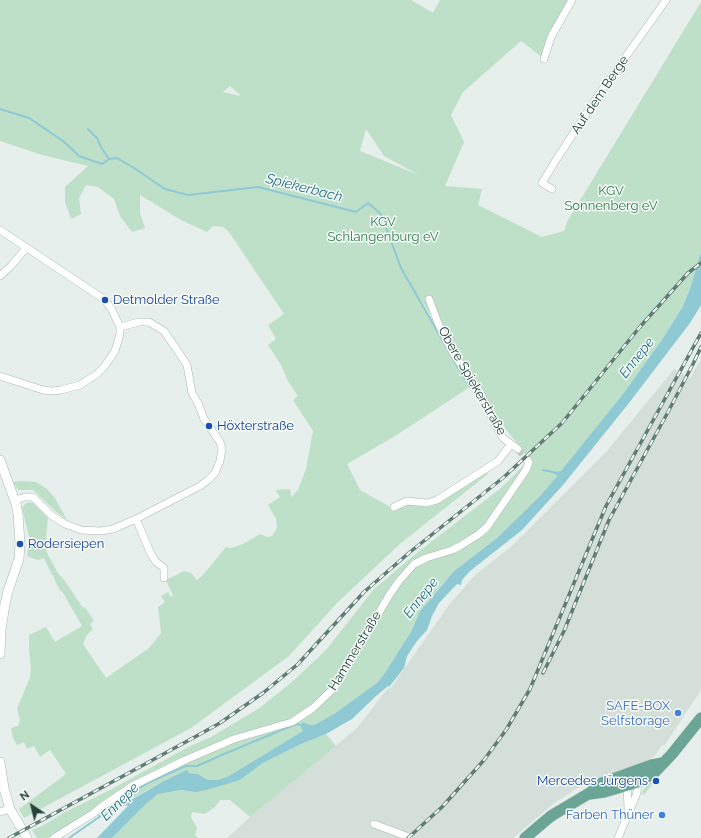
<!DOCTYPE html>
<html>
<head>
<meta charset="utf-8">
<style>
  body { margin:0 }
  #map { position:relative; width:701px; height:838px; overflow:hidden; background:#e6efeb; font-family:Raleway,sans-serif }
  canvas { display:block }
  .north { position:absolute; left:12px; top:786px; width:40px; height:40px; -webkit-text-stroke:3px #f7fbf9; paint-order:stroke; rotate:325deg; font-size:11px; font-weight:700; line-height:16px; text-align:center; color:#24423a }
  .north::after { content:''; display:block; margin:auto; width:14px; height:18px; background:#24423a; clip-path:polygon(50% 0,100% 100%,50% 72%,0 100%) }
</style>
</head>
<body>
<div id="map">
<canvas width="701" height="838"></canvas>
<div class="north">N</div>
</div>
<script>
const ctx = document.querySelector('canvas').getContext('2d');
ctx.lineJoin = 'round';
function fillPath(path, color) { ctx.fillStyle = color; ctx.fill(path, 'evenodd'); }
const poly = rows => new Path2D(rows.map(r => 'M' + r).join(''));
function trace(path, color, width, dash) { ctx.strokeStyle = color; ctx.lineWidth = width; ctx.lineCap = dash ? 'butt' : 'round'; ctx.setLineDash(dash || []); ctx.stroke(path); }
function drawText(font, color, halo, rows, align = 'center') {
  ctx.font = font + ' Raleway,sans-serif'; ctx.lineWidth = 3; ctx.setLineDash([]); ctx.textBaseline = 'middle'; ctx.strokeStyle = halo; ctx.fillStyle = color; for (const [text, x, y, turn = 0] of rows) {
    ctx.save(); ctx.translate(x, y); ctx.rotate((+turn || 0) * Math.PI / 180); ctx.textAlign = isNaN(turn) ? turn : align; if (halo) ctx.strokeText(text, 0, 0); ctx.fillText(text, 0, 0); ctx.restore();
  }
}
fillPath(poly([
  [701,359,701,690,664,746,662,745,655,756,644,763,595,781,574,790,553,804,513,838,227,838,258,810,357,728,388,688,390,689,449,605,475,575,512,546,607,451,674,369,690,378]
]), '#d4dfda');
fillPath(poly([
  [0,0,411,0,433,13,440,0,572,0,544,59,521,41,463,92,451,115,464,142,445,186,482,189,478,205,542,237,564,231,568,220,701,2,701,252,690,289,682,308,661,341,623,394,561,472,556,472,555,473,559,474,541,495,497,538,454,571,420,611,412,630,385,673,377,683,358,697,334,714,314,725,303,728,303,731,227,777,217,780,208,780,198,774,189,773,187,771,147,790,130,800,128,806,121,806,108,818,89,814,48,838,37,838,32,830,42,826,67,811,110,790,192,745,211,737,258,709,292,682,326,650,373,590,413,556,501,488,530,459,504,427,416,293,470,387,395,436,347,464,360,490,394,509,405,504,433,506,437,500,483,471,488,474,401,543,338,602,289,656,191,728,24,818,19,809,66,774,50,750,40,757,34,746,27,749,24,742,17,745,13,738,11,728,18,726,20,720,17,709,30,677,31,670,29,647,29,635,46,627,55,642,82,626,62,591,61,592,56,583,53,575,52,575,44,558,38,560,27,556,29,536,22,508,24,505,28,502,33,503,48,518,46,537,49,547,46,551,59,575,62,577,83,608,85,607,94,621,90,624,93,629,87,635,83,644,106,678,149,648,161,633,158,607,165,602,161,596,168,592,171,597,173,596,166,580,184,571,191,573,197,580,203,575,226,547,231,548,243,544,260,534,267,537,272,536,277,528,276,519,268,505,280,497,276,490,290,489,291,497,298,490,306,469,313,431,293,400,298,396,288,381,281,365,268,345,276,339,268,325,284,314,229,232,223,227,213,226,207,232,181,220,140,195,140,213,145,228,132,232,120,216,114,199,98,187,86,185,79,198,81,214,71,219,65,202,65,187,88,166,42,155,0,141],
  [230,86,240,95,240,96,223,92],
  [366,129,384,156,419,175,360,151],
  [20,481,36,482,47,489,55,498,67,520,54,510,33,490,18,490,13,482],
  [326,734,336,746,250,817,230,800,220,800,215,807,205,814,192,812,191,817,197,828,195,835,198,838,112,838,146,804,158,794,181,790,187,791,240,780,263,763,299,745],
  [655,780,644,795,641,793,648,784]
]), '#bfe0c8');
fillPath(poly([
  [701,252,701,305,690,323,629,403,563,485,522,530,470,571,462,580,461,585,457,584,439,603,432,616,427,630,417,641,407,656,404,668,389,687,388,686,376,696,352,719,326,734,299,745,263,763,240,780,210,789,196,792,181,790,158,794,146,804,112,838,97,838,128,806,125,802,128,799,131,800,164,781,187,770,189,773,198,774,208,780,217,780,227,777,303,731,301,727,302,722,310,725,314,725,334,714,377,683,385,673,412,630,420,611,428,602,454,571,497,538,541,495,558,475,554,474,556,472,561,471,623,394,661,341,682,308,690,289]
]), '#8ec9d4');
trace(poly([
  [0,109,29,118,63,141,79,156,102,164,109,159,117,158,134,168,165,189,188,195,258,187,356,212,368,203,381,214,401,268,447,348],
  [88,129,97,138,101,147,109,159],
  [453,359,470,387],
  [543,470,557,473],
  [69,838,115,806,127,795,152,781,186,766,197,766,224,754,284,729,297,724,304,726]
]), '#8ec9d4', 2);
trace(poly([
  [518,449,527,460]
]), '#bfccc8', 7, [7, 3.5]);
const minor = poly([
  [544,59,551,37,572,0],
  [552,189,542,183,556,160,600,93,666,0],
  [0,230,105,300,112,310,120,327,120,334,115,351,104,367,97,374,80,385,61,390,52,391,43,390,0,376],
  [0,276,11,266,26,248],
  [429,299,438,323,453,353,480,392,496,426,503,438,518,449],
  [15,500,25,497,33,497,51,515,65,524,81,530,101,531,113,529,136,519,200,486,208,480,215,473,220,461,222,448,220,442,204,419,198,403,192,393,187,365,175,347,164,331,149,322,139,322,120,327],
  [394,507,407,501,427,503,437,500,498,461,511,444],
  [136,519,151,554,156,562,164,568,164,578],
  [627,782,628,809],
  [0,812,10,809],
  [374,824,406,836,409,838],
  [54,838,94,813,101,807,132,786,183,761,234,739,292,722,313,708,334,688,390,594,399,581,414,564,426,558,452,550,460,546,479,534,487,527,526,470,529,462,527,460],
  [618,838,637,793,638,780]
]);
const tertiary = poly([
  [0,460,16,504,18,514,20,544,19,559,8,591,5,604,1,630,0,654],
  [0,762,4,788,10,809,27,838]
]);
const primary = poly([
  [589,794,604,792,638,782,653,774,672,754,701,718],
  [525,838,551,816,588,794,602,783,652,765,663,763]
]);
trace(minor, '#a8b8b2', 8);
trace(tertiary, '#a8b8b2', 10);
trace(primary, '#c2cac8', 12);
trace(minor, '#fff', 7);
trace(tertiary, '#fff', 9);
trace(primary, '#6aa596', 11);
const rail = poly([
  [543,673,564,631,609,520,668,412,693,364,701,347],
  [9,838,193,738,220,723,263,693,298,664,364,592,410,552,504,477,562,423,639,328,688,273,701,263],
  [408,838,442,807,484,760,506,730,530,689,606,506,701,333]
]);
trace(rail, '#5f7d75', 3.5);
trace(rail, '#f7fbf9', 2, [6]);
for (const [x, y, r, color] of [
  [105,300,4,"#1a4fb4"],
  [209,426,4,"#1a4fb4"],
  [20,544,4,"#1a4fb4"],
  [678,713,4,"#3f7fe0"],
  [656,781,4,"#1a4fb4"],
  [662,815,4,"#3f7fe0"]
]) { const dot = new Path2D(); dot.arc(x, y, r, 0, 2 * Math.PI); ctx.fillStyle = color; ctx.fill(dot); trace(dot, '#f7fbf9', 1.5); }
drawText('13px', '#24423a', '#f7fbf9', [
  ["Auf dem Berge",600,95,-56],
  ["Obere Spiekerstraße",472,381,60],
  ["Hammerstraße",355,651,-59]
]);
drawText('13px', '#2d7a4b', '#f7fbf9', [
  ["KGV",611,191],
  ["Sonnenberg eV",611,206],
  ["KGV",383,222],
  ["Schlangenburg eV",383,237]
]);
drawText('13px', '#164399', '#f7fbf9', [
  ["Detmolder Straße",113,300],
  ["Höxterstraße",217,426],
  ["Rodersiepen",28,544],
  ["Mercedes Jürgens",648,781,"right"]
], 'left');
drawText('13px', '#366cbe', '#f7fbf9', [
  ["SAFE-BOX",670,706],
  ["Selfstorage",670,721],
  ["Farben Thüner",654,815]
], 'right');
drawText('italic 14px', '#1c6f80', '#f7fbf9', [
  ["Spiekerbach",304,188,14],
  ["Ennepe",637,358,-52],
  ["Ennepe",421,598,-52],
  ["Ennepe",120,802,-45]
]);
</script>
</body>
</html>
